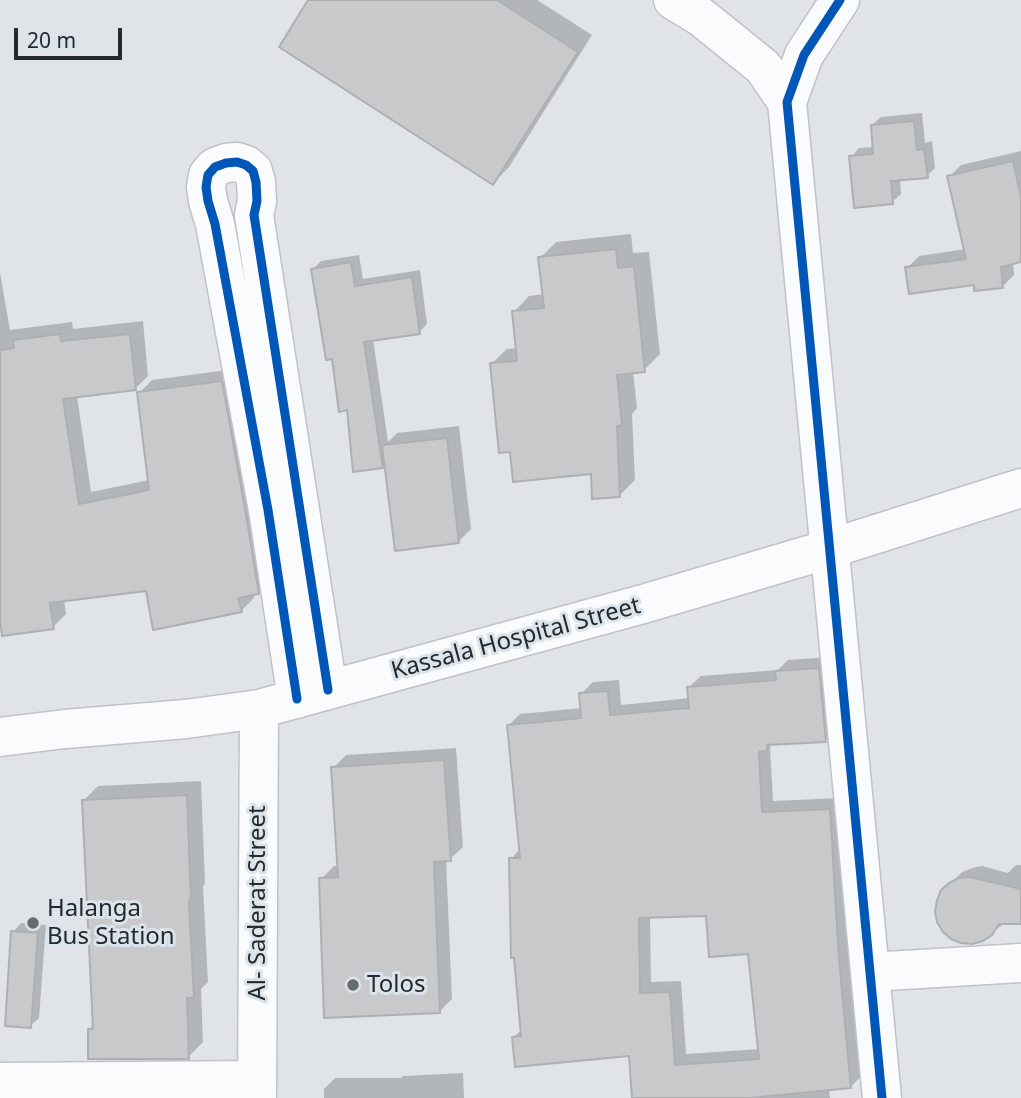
<!DOCTYPE html>
<html>
<head>
<meta charset="utf-8">
<style>
  body { margin:0 }
  #map { position:relative; width:1021px; height:1098px; overflow:hidden; background:#e0e4e8; font-family:"Noto Sans",sans-serif }
  canvas { display:block }
  .scale { position:absolute; left:14px; top:28px; width:108px; height:32px; box-sizing:border-box; border:4px solid #26292c; border-top:0; padding-left:9px; font-size:21px; line-height:24px; white-space:nowrap; color:#26292c; -webkit-text-stroke:5px #dce4eb; paint-order:stroke }
</style>
</head>
<body>
<div id="map">
<canvas width="1021" height="1098"></canvas>
<div class="scale">20 m</div>
</div>
<script>
const ctx = document.querySelector('canvas').getContext('2d');
ctx.lineJoin = 'round';
function fillPath(path, color) { ctx.fillStyle = color; ctx.fill(path, 'evenodd'); }
const poly = rows => new Path2D(rows.map(r => 'M' + r).join(''));
function trace(path, color, width, dash) { ctx.strokeStyle = color; ctx.lineWidth = width; ctx.lineCap = dash ? 'butt' : 'round'; ctx.setLineDash(dash || []); ctx.stroke(path); }
function drawText(font, color, halo, rows, align = 'center') {
  ctx.font = font + ' "Noto Sans",sans-serif'; ctx.lineWidth = 6; ctx.setLineDash([]); ctx.textBaseline = 'middle'; ctx.strokeStyle = halo; ctx.fillStyle = color; for (const [text, x, y, turn = 0] of rows) {
    ctx.save(); ctx.translate(x, y); ctx.rotate((+turn || 0) * Math.PI / 180); ctx.textAlign = isNaN(turn) ? turn : align; if (halo) ctx.strokeText(text, 0, 0); ctx.fillText(text, 0, 0); ctx.restore();
  }
}
fillPath(poly([
  [310,0,537,0,592,35,509,167,493,183],
  [922,113,925,143,932,141,935,168,927,176,900,179,901,194,892,202,851,157,859,148,874,147,872,125,881,117],
  [1021,151,1021,260,1013,262,1014,275,1002,287,975,283,907,268,919,256,966,249,949,177,961,165],
  [631,234,633,253,649,252,660,354,644,370,633,371,637,408,632,414,635,480,619,496,593,472,512,450,491,364,507,349,518,348,514,312,529,296,544,294,540,258,556,242],
  [359,255,363,279,420,270,427,324,419,332,373,339,388,442,397,433,459,426,471,529,458,542,386,462,382,467,348,408,333,357,313,269,321,261],
  [0,273,10,330,72,322,73,329,143,321,148,376,135,389,77,396,91,492,149,480,139,393,152,380,235,369,271,579,258,592,253,593,254,598,241,611,147,589,64,599,66,614,53,627,0,605],
  [830,657,837,729,825,740,773,743,770,746,773,801,841,798,862,1075,851,1087,829,1089,830,1098,634,1098,631,1054,514,1037,522,1029,511,859,520,849,509,725,520,714,582,708,581,694,593,682,619,680,621,705,690,698,689,687,701,676,778,670,788,660],
  [708,915,750,952,759,1049,686,1054,681,981,651,982,650,916],
  [456,748,463,847,450,859,446,859,452,999,439,1012,321,879,334,866,339,866,333,768,346,755],
  [201,781,205,884,203,886,208,982,201,989,203,1042,188,1057,89,1029,94,1025,83,801,98,786],
  [1016,865,1021,865,1021,911,982,940,943,891,962,872,972,868,982,866,1008,873],
  [21,923,46,925,39,1018,30,1026,13,932],
  [463,1073,464,1098,324,1098,324,1089,335,1078,401,1078,403,1076]
]), '#0003');
const building = poly([
  [308,0,497,0,578,52,493,185,279,47,308,0],
  [914,121,917,150,924,149,928,178,891,181,893,204,854,208,849,156,873,154,871,125,914,121],
  [1013,161,1021,197,1021,262,1001,267,1003,288,974,291,974,285,909,294,905,267,966,259,947,176,1013,161],
  [616,249,618,268,634,266,645,372,617,375,622,425,617,426,620,497,592,499,591,474,513,482,510,452,499,453,490,363,517,361,512,311,544,308,538,257,616,249],
  [351,262,355,286,412,277,420,334,364,342,383,468,353,472,347,410,339,412,332,359,326,360,311,269,351,262],
  [60,334,61,341,130,334,136,390,63,399,79,504,149,490,137,392,222,381,246,514,259,594,238,598,242,612,153,630,146,591,50,603,54,629,2,636,0,619,0,350,14,348,13,340,60,334],
  [447,438,459,543,395,551,382,445,447,438],
  [819,668,826,742,767,745,767,751,759,752,762,812,830,809,839,959,851,1088,750,1098,632,1098,629,1056,515,1067,512,1037,521,1036,514,958,511,958,509,858,520,858,507,725,581,718,579,693,608,691,610,715,689,708,687,687,776,680,775,671,819,668],
  [706,916,709,957,748,954,759,1059,675,1065,670,992,640,993,639,918,706,916],
  [444,760,451,861,434,862,440,1013,324,1018,319,878,338,877,331,767,444,760],
  [187,795,191,900,189,901,194,998,187,998,189,1059,88,1059,88,1029,93,1029,82,800,187,795],
  [970,877,1021,889,1021,924,999,924,992,935,983,941,972,944,961,943,951,939,943,932,937,922,935,912,937,900,941,890,949,883,959,878,970,877],
  [11,931,38,933,31,1028,5,1026,11,931]
]);
fillPath(building, '#c9c9cc');
trace(building, '#aeafb1', 2);
const minor = poly([
  [673,0,701,17,763,67,787,102],
  [840,0,804,55,787,102,882,1098],
  [297,699,268,510,215,224,208,201,206,187,208,175,215,167,226,163,237,162,246,165,253,171,256,182,257,201,254,215,328,690],
  [0,737,65,729,186,719,259,709,643,604,829,549,1021,488],
  [870,972,1021,963],
  [0,1082,257,1080],
  [257,1098,259,709]
]);
trace(minor, '#c0c2c5', 41);
trace(minor, '#fafbfc', 38);
trace(poly([
  [840,0,804,55,787,102,882,1098],
  [297,699,268,510,215,224,208,201,206,187,208,175,215,167,226,163,237,162,246,165,253,171,256,182,257,201,254,215,328,690]
]), '#0057b8', 9);
for (const [x, y, r, color] of [
  [33,923,7,"#676a6e"],
  [353,985,7,"#676a6e"]
]) { const dot = new Path2D(); dot.arc(x, y, r, 0, 2 * Math.PI); ctx.fillStyle = color; ctx.fill(dot); trace(dot, '#dce4eb', 2.5); }
drawText('24px', '#26292c', '#dce4eb', [
  ["Kassala Hospital Street",516,639,-15],
  ["Al- Saderat Street",258,903,-90]
]);
drawText('24px', '#26292c', '#dce4eb', [
  ["Halanga",47,909],
  ["Bus Station",47,937],
  ["Tolos",367,985]
], 'left');
</script>
</body>
</html>
